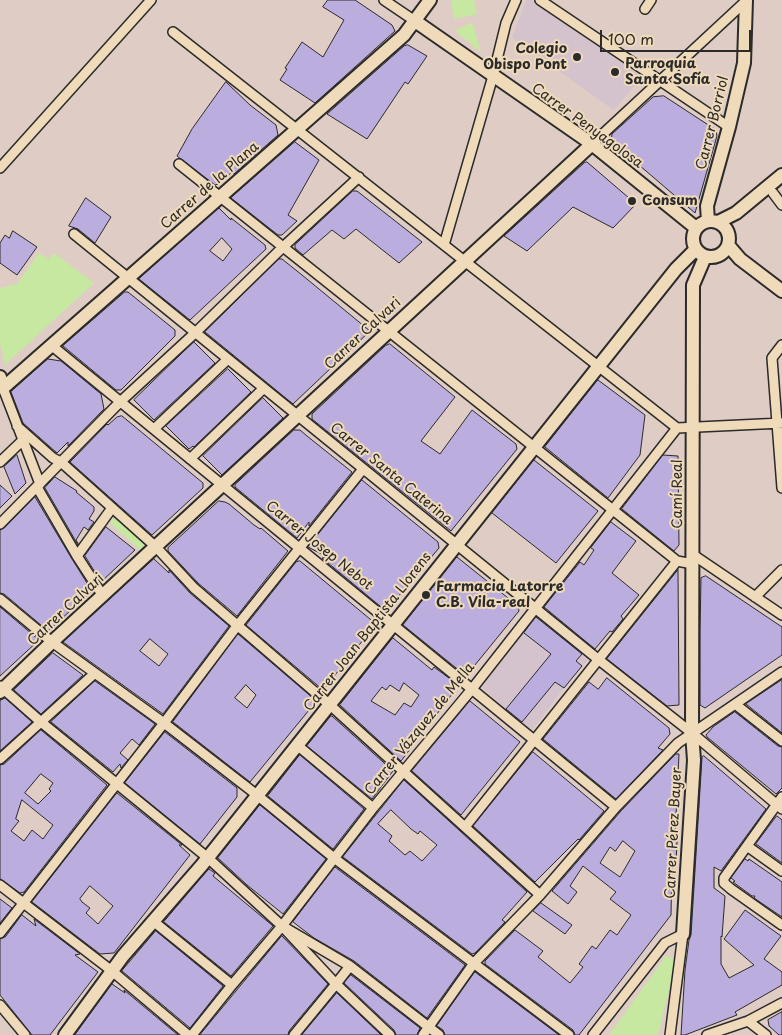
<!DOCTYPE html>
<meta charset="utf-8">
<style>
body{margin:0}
#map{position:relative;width:782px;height:1035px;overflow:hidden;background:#dfccc4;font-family:"Playpen Sans",sans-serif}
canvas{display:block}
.scale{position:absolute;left:600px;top:30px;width:151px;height:22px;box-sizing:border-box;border:2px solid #2b2b2b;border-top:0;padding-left:6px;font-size:15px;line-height:18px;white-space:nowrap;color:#2b2b2b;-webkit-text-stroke:4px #efdab9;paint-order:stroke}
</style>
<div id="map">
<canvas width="782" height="1035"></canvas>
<div class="scale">100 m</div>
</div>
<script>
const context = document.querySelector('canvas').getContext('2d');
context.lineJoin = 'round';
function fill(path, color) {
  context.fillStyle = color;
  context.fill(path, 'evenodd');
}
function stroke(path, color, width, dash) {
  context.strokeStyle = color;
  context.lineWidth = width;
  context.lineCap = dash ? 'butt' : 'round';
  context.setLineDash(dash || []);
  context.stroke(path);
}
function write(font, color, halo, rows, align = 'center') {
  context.font = font + ' "Playpen Sans",sans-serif';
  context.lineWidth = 4;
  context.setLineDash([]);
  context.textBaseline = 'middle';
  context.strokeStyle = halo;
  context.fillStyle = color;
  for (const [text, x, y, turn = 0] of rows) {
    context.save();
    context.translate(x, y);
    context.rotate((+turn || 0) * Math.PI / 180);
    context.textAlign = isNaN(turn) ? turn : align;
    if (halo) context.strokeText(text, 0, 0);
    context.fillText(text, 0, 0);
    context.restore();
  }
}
fill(new Path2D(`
 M526 0H532L642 77 614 110 512 38Z
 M535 618 588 660 564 688 532 730 506 710 482 687Z`), '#d4c3cc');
fill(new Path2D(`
 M457 0H474L477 14 454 19 451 1Z
 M472 22 481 52 455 31Z
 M39 253 49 259 54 253 94 283 5 365 0 343V288L17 284Z
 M115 516 144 544 141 551 110 523Z
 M666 956 676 960 658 1035H609Z`), '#c6e8a1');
const building = new Path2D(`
 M328 0H355L392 25 395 31 315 103 280 80 287 69 285 68 302 42 323 57 344 20 323 7Z
 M408 45 427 56 408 84 405 82 367 139 327 114 404 46Z
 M226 82 250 105 276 125 278 135 234 174 232 172 218 184 215 185 177 156 192 129Z
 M664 96 716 130 717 136 695 213 611 141 612 134 653 97Z
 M295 142 319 160 288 215 297 221 282 235H278L231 198Z
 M587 162 636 204 613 228 573 207 527 251 504 236 584 163Z
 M353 191H357L422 242 399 263 356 229 344 239 332 230 303 255 295 248V245Z
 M86 198 111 217 95 243 78 229 69 226Z
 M219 208 231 220V218L265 245 266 249 190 320 139 279ZM222 238 232 249 223 261 210 251Z
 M13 231 37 247 17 275 0 263V243L5 235 9 238Z
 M279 259H282L302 275 370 331 293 404 205 332Z
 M125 292H128L175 330V336L121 390H116L63 346Z
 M194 342 215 363 154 420 134 400Z
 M390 344 455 397 421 441 440 454 472 410 516 444 517 449 451 531 312 419V414L385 346Z
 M48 359 61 361 101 394 104 409 68 446V442L57 453 23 423 11 392Z
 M228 369 251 392 194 447 193 446 189 449 166 426Z
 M598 380 645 415 640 455 608 498 545 447Z
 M263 398 283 418 222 475 203 456Z
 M122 416 203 483V488L152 535 70 462 107 424 108 425 117 417Z
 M294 430H300L307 436 352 472 309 526V522L297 538 235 487V485Z
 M17 455 26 483 15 494 4 467Z
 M663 455 678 456 679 545 674 551 622 509Z
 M534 460 598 511 556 563 492 513Z
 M55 477 77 491 76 492 94 507V511L89 519 94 522 88 530 84 527 76 540 78 543V545L45 488Z
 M362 480 438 542 439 548 386 611 322 558 327 557 308 547Z
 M0 485 12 496 0 508Z
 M35 497 72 559 92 591 48 631 4 594 0 593V530L4 528Z
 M219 501 225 502 229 504 254 525 260 529 261 528 288 551 237 616 198 583 168 551V548Z
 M611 522 636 541 612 573 639 595 621 616 623 619 612 632 610 631 595 649 544 607 580 562 584 565 594 550 591 548Z
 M106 527 135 550 101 582 85 556Z
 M457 557 518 606 519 611 466 676 403 625Z
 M154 559 169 573V570L190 593 229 626 163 714 63 642ZM150 639 168 654 159 666 140 651Z
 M300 561 376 624 323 690 246 625 296 562Z
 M678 570 679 705 667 706 607 659Z
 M706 576 782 627V655L705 708 700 705V632L701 578Z
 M0 607 39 640 0 676Z
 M536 617 582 654 576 661 582 666 564 688 555 682 522 722 506 709 551 654 524 633Z
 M238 634 314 699V704L250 782 173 722ZM246 685 256 695 247 708 235 698Z
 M393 638 432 670 434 667 453 681 451 684 456 689 401 761 340 705ZM404 683 419 695 411 707 404 703 395 715 371 701 382 687 386 690 390 685 399 691Z
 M53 653 83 675 41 714 14 690Z
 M607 678 669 728 670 734 658 748 663 750 616 799 543 739 589 682 598 689Z
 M782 680V733L746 704Z
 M95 681 155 724 139 745 132 739 120 753 128 760 121 768 120 764 113 772 51 722Z
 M5 698 32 722 0 751V701Z
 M470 701 520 742 461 815 412 771Z
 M735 712 778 746 782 747V788L776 794 707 737 706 735 713 727Z
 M331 716H332L393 771 372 799 307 746Z
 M41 730 107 785 24 892 20 893 0 879V765L4 764ZM41 774 53 783 49 789 51 791 38 804 25 793ZM22 800 53 825 43 839 32 830 24 841 11 831 19 821 16 819Z
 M165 732 237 788V797L200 844 125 783Z
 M533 752 604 811 579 840 578 839 535 882 473 826Z
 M676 754H679L675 837 677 838V843L676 863 672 861 671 915 579 1035H575L573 1030 485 964V961L515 930 543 951 538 957 570 983 583 967 579 964 592 946 596 949 610 930 617 935 631 915 610 899 616 892 583 866 570 886 577 892 568 904 552 891 621 811ZM623 841 635 851 620 877 600 863 610 847 615 851Z
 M300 755 364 809 333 849 268 796Z
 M704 756 766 809 721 871 714 867V888L725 896 722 937 721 936V964L729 978 754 965 724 939 745 910 781 936 764 959 782 972V985L735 1012 737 1015 685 1035H681L685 970 689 940 691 935 702 757Z
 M404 780 527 892 502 920 505 922 475 953 472 954 343 857ZM391 810 411 829 418 834 420 831 437 845 422 861 410 851 405 855 389 841 392 836 378 824Z
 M117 793 182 845H179L190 855 114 953 100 954 32 902ZM90 886 113 906 98 924 86 913 90 908 82 902 80 899Z
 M260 805 326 859 283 914 247 885 218 858Z
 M777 816 782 820V863L756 844Z
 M745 859 748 861 749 859 782 882V917L754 898 755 896H752L733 882 735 881 731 878Z
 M335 867 465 965 427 1018 354 961 314 938 293 922Z
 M209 869 215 873 213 876 273 926 231 976 164 922Z
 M0 899 12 908 0 923Z
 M541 903 572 925 565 934 533 911Z
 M22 915 36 926 34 919 80 954 75 955 98 972 50 1035H32L0 995V939L5 937Z
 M156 931 223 986 190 1028 122 971Z
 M282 936 328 984 289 1031 288 1035H200Z
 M475 972 559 1035H445L443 1030 437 1026Z
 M351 975 420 1028 417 1035H396L394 1030 344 983Z
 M112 984 125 993 124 990 178 1035H75Z
 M337 993 381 1035H302Z
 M782 1012V1035H779L769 1026 768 1020Z`);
fill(building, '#bbaddd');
stroke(building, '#2b2b2b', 1);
const street = new Path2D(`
 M384 0 415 21
 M540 0 729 127
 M645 9 651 0
 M173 32 677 428 782 423
 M592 144 747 0
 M179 164 677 561 693 564
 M0 168 151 0
 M773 193 782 205
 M74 234 599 660 692 733 782 809
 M444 245 493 76 506 23 516 0
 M51 345 616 807
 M782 345 772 358 782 488
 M3 388 40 484
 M17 426 53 458 61 462 156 547 194 588 330 705 540 895
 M154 429 228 359
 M190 459 264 388
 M0 462 23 440
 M37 487 77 556 103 596
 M0 524 120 402 195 333 283 247 359 177
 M692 554 782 615
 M77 556 112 508
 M755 597 782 570
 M0 599 52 642 164 723 257 795 334 858 569 1035
 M0 686 41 722 208 858 282 926 336 984 350 966 282 926
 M735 704 782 741
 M297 745 373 808
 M0 759 95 673
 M782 797 724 878V883L731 889 782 925
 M465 827 677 561
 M747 846 782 871
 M0 885 112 971 188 1035
 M153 921 232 985
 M0 933 164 723 237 626 363 469
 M350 966 439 1035
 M0 1005 25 1035
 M748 1021 766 1035
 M192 1035 232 985 282 926 373 808 472 689 677 428
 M294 1035 336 984 390 1035
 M423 1035 474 963 540 895 616 807 678 743 782 672
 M593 1035 665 943 683 934
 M670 1035 683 934
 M707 1035 748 1021 782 1003`);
const secondary = new Path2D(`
 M415 21 592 144 696 228
 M693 239a18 18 0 1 1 36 0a18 18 0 1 1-36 0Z
 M708 221 707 206 729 127 744 63 746 0
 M718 222 736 213 782 175
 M728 245 740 259 782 291
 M0 377 3 388 404 35 430 0
 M0 692 52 642 592 144
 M683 934 694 760 692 733 693 285 705 257
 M65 1035 123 956 202 865 676 269 695 250`);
stroke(street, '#2b2b2b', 12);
stroke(secondary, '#2b2b2b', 16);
stroke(street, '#efdab9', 9);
stroke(secondary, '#efdab9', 12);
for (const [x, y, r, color] of [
 [577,57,5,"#2b2b2b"],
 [615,72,5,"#2b2b2b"],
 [632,201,5,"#2b2b2b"],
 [426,595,5,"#2b2b2b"]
]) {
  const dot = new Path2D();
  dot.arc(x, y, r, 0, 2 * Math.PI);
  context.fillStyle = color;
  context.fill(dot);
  stroke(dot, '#efdab9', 2);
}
write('bold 14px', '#2b2b2b', '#efdab9', [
 ["Colegio",567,49,"right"],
 ["Obispo Pont",567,65,"right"],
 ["Parroquia",625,64],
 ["Santa Sofía",625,80],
 ["Consum",642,201],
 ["Farmacia Latorre",436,587],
 ["C.B. Vila-real",436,603]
], 'left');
write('14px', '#2b2b2b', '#efdab9', [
 ["Carrer Borriol",713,123,-76],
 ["Carrer Penyagolosa",587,126,36],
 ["Carrer de la Plana",210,186,-41],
 ["Carrer Calvari",363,334,-43],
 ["Carrer Santa Caterina",391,474,39],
 ["Camí Real",678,494,-90],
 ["Carrer Josep Nebot",319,546,39],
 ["Carrer Calvari",66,610,-43],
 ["Carrer Joan Baptista Llorens",368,632,-52],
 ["Carrer Vázquez de Mella",420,729,-51],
 ["Carrer Pérez Bayer",674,833,-87]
]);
</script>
